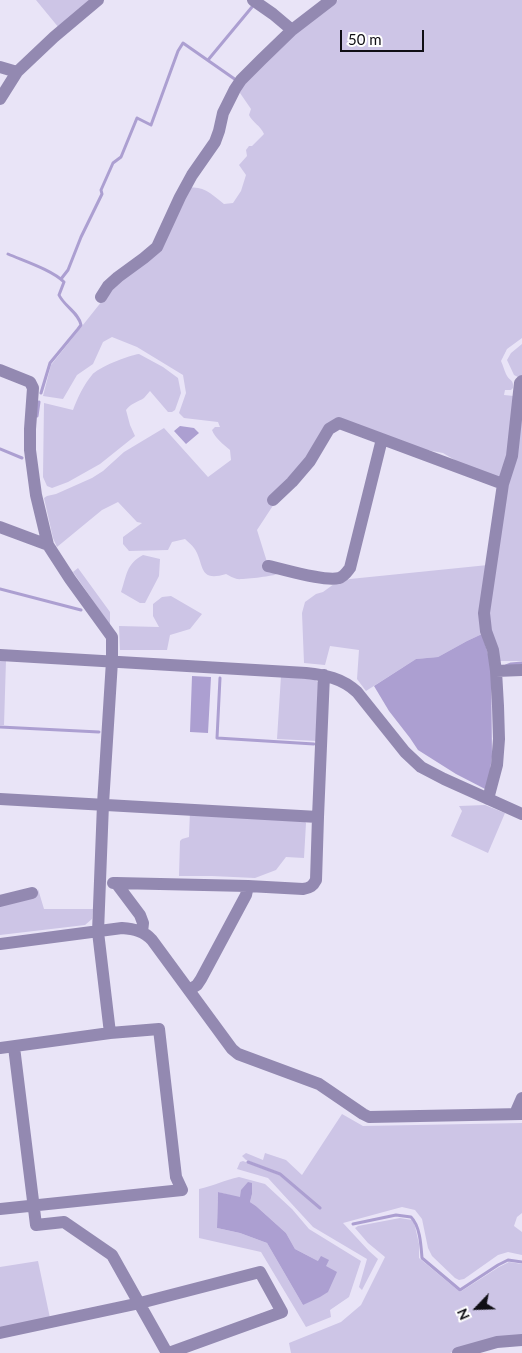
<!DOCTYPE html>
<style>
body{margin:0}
#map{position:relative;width:522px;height:1353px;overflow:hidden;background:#e9e4f7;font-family:Lato,sans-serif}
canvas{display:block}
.north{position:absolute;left:452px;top:1283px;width:50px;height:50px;-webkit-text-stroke:4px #fff;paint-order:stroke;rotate:246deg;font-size:14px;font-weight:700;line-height:20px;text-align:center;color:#100f15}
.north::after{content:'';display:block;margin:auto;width:18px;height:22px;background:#100f15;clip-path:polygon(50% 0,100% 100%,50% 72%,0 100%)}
.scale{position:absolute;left:340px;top:30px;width:84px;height:22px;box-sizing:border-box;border:2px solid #100f15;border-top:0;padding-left:6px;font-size:15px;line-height:18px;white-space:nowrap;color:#100f15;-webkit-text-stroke:4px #fff;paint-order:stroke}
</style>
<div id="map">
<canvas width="522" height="1353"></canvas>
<div class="north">N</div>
<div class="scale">50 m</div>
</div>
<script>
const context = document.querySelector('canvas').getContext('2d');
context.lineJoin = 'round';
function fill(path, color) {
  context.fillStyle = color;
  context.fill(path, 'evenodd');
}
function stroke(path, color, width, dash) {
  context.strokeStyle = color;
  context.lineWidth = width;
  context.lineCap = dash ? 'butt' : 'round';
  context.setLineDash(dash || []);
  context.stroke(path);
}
fill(new Path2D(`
 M36 0H89L59 28Z
 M338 0H522V338L507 349 501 361C503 365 504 370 506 374 509 381 514 379 513 388L511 390H505L504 395 514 396 509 454 500 479 458 462 443 453 421 449 341 422 274 504 257 530 267 562 277 574C274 576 241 580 237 579 233 578 230 576 226 574 197 583 205 563 194 548 192 545 188 542 185 539L172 542 168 550 129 551 123 544V537L142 523 137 522 118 502 102 510 57 547 53 538 44 498 47 496 56 494 92 478 103 471 124 452 164 428 208 477 231 460 230 450C223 444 215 438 212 430L215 427H220L218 422 184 418 179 413 186 393 183 375 137 347 112 337 103 342 93 364 77 375 63 399 43 396 51 365 118 281 147 260 189 188C203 185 214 196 224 204L233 203 241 191 246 175 239 165 247 156 246 150 249 146H252L264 134C261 126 252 122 249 115L251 109 240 93V89L287 38Z
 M522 344V375L520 378 514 375 507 360 511 353Z
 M139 354 163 367 178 378 181 393 175 410 172 412H168L150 391C148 393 146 396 144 398 138 402 131 403 126 410L130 425 135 436 100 464 68 482 52 488 47 486 43 477 44 403 73 410C77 399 84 384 92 375 97 368 129 355 139 354Z
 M522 397V661H498L487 613Z
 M143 555 160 559 159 576 145 603H140L121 592C127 575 126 564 143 555Z
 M488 565 482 634 467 641 438 657 416 659 366 691 357 679 359 650 330 646 325 665 304 663 302 613 305 602 316 594 323 592 334 584 350 579Z
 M78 568 110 612V625L73 572Z
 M171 596 202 614 190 629 170 635 167 650H120L119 626 159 627 153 616V604L162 597Z
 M0 660H6L4 725H0Z
 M281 676 315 680 318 682 317 741 277 739Z
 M485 805 505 813 488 853 451 836 462 811 459 806Z
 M190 811 304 820 306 823 304 858 286 857 276 870 255 878 212 876H179L180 841 182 839 189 837Z
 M38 889 44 909H93L92 919 85 925 0 935V905L36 896Z
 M342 1114 363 1126 522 1123V1213L517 1217 514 1226 522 1232V1255L508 1252 498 1255 464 1279 459 1280 455 1278 432 1256 428 1248 422 1219 415 1210 402 1207 343 1223 369 1251 378 1259 362 1290 359 1287 367 1259 313 1227 268 1178 237 1169 240 1162 243 1161 279 1175 320 1209 321 1208 280 1173 246 1160 242 1156 246 1153 263 1160 265 1153 286 1160 302 1175Z
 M239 1177 265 1184 292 1209 309 1229 361 1261 349 1297 330 1310 331 1317 306 1327 261 1252 199 1238V1189C213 1186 225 1180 239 1177ZM218 1192 240 1198 252 1194 250 1202 256 1206 286 1233 295 1249 318 1261 303 1305 267 1243 240 1233 217 1228Z
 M400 1218 412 1220 414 1222 419 1244V1258L460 1292 499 1267 509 1262 522 1264V1336L468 1345 450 1353H291L289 1343 341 1322 361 1305 385 1257 368 1243 355 1228 358 1226Z
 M38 1261 50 1318 0 1329V1267Z`), '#cdc5e6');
fill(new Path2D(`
 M180 426 194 428 199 433 186 444 174 431Z
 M482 634 491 664 492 757 487 790 456 774 418 750 410 738 389 711 374 686 416 659 438 657 467 641Z
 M192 676 211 677 208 733 190 732Z
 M248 1182 252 1183V1194L250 1202 256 1206 286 1233 295 1249 318 1261 321 1256 329 1260 326 1266 337 1272 328 1292 320 1297 303 1305 267 1243 240 1233 217 1228 218 1192 240 1197 241 1190Z`), '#ac9fd1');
stroke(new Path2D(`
 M208 60 252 7
 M8 254C24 261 52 270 64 282L59 295C64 306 79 313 81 325L78 329 50 363 41 393
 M61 279 68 270 81 237 102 194 101 190 113 163 121 157 137 118 151 125 178 51 183 43 236 80
 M37 416 39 402
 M0 449 22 458
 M0 589 81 610
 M506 666 511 664 522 663
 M220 678 217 738 314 744
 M0 727 99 732
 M248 1162 280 1174 320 1208
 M353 1224 396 1215 411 1217C420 1226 421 1245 422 1258L460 1290 498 1265 508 1260 522 1262`), '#ac9fd1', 3);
stroke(new Path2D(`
 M253 0 273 14 292 30 331 0
 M0 67 17 72 0 99
 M17 72 54 37 98 0
 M101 297 108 286 118 277 144 258 157 247 180 197 192 175 215 142 219 131 223 113 235 89 241 80 261 60 292 30
 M0 370 30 382 33 388 30 429V450L36 495 48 545 70 579 112 637V661L103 804 98 932 110 1033
 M273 500 292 482 310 461 329 429 339 423 503 484
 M0 527 48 545
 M268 566C284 569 324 582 339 578 344 577 347 572 350 568L382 439
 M0 655 306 673C325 675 342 678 357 692L405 752 421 767 444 779 522 814
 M496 671 522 670
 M0 799 318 817 324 675
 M488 799 497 765 499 739 498 706 496 671 493 650 486 631 484 613 503 484 512 456 520 383 522 381
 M113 883H116L140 915 143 923 142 932
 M116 883 248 886
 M0 901 32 893
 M0 944 122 928C134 929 144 931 152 940L232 1049 238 1054 319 1084 363 1114 369 1117 522 1114
 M189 990 197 985 201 979 246 895 248 886 303 889C310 888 313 886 316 880L318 817
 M14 1047 36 1225 64 1222 112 1255 167 1353
 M0 1048 110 1033 159 1029 176 1177 182 1190 0 1209
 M515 1114 522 1098
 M0 1333 140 1303 260 1272 282 1312 169 1353
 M458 1353 497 1342 522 1340`), '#9389b1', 12);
</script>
